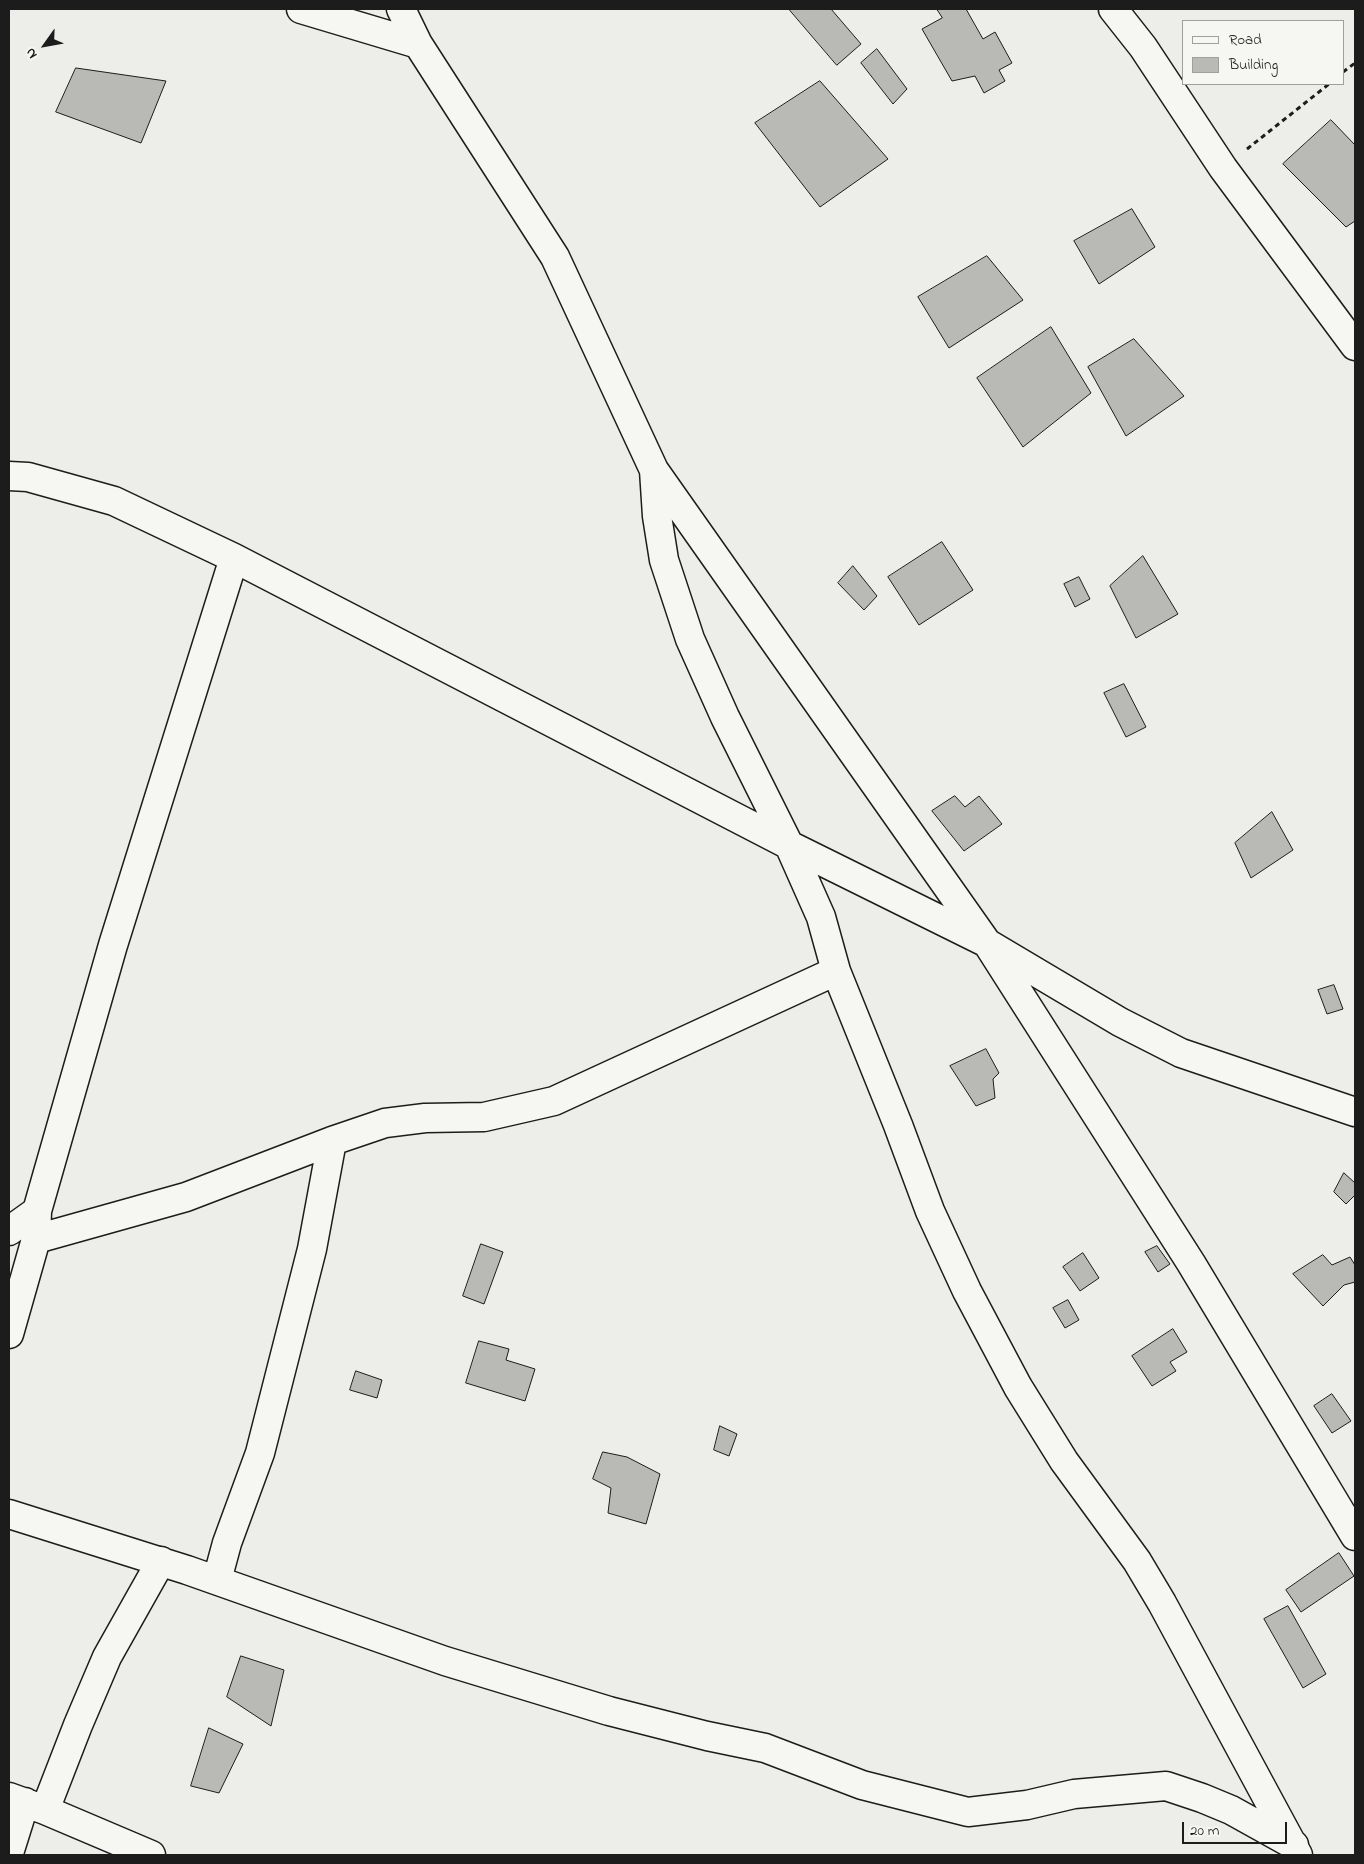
<!DOCTYPE html>
<style>
body{margin:0}
#map{position:relative;width:1364px;height:1864px;overflow:hidden;background:#edede9;font-family:"Indie Flower",sans-serif}
canvas{display:block}
.frame{position:absolute;inset:0;border:10px solid #1c1c1c;pointer-events:none}
.legend{position:absolute;left:1182px;top:20px;width:162px;height:65px;box-sizing:border-box;background:#f6f6f2;border:1px solid #9f9f9c;margin:0;padding:6px 9px;list-style:none;font-size:15px;color:#1c1c1c}
.legend li{display:flex;align-items:center;gap:10px;height:25px}
.legend b{width:25px;border:1px solid #9f9f9c}
.north{position:absolute;left:20px;top:20px;width:50px;height:50px;-webkit-text-stroke:4px #f6f6f2;paint-order:stroke;rotate:238deg;font-size:14px;font-weight:700;line-height:20px;text-align:center;color:#1c1c1c}
.north::after{content:'';display:block;margin:auto;width:18px;height:22px;background:#1c1c1c;clip-path:polygon(50% 0,100% 100%,50% 72%,0 100%)}
.scale{position:absolute;left:1182px;top:1822px;width:105px;height:22px;box-sizing:border-box;border:2px solid #1c1c1c;border-top:0;padding-left:6px;font-size:15px;line-height:18px;white-space:nowrap;color:#1c1c1c;-webkit-text-stroke:4px #f6f6f2;paint-order:stroke}
</style>
<div id="map">
<canvas width="1364" height="1864"></canvas>
<div class="frame"></div>
<ul class="legend">
<li><b style="height:6px;background:#f6f6f2"></b>Road</li>
<li><b style="height:14px;background:#b9b9b6"></b>Building</li>
</ul>
<div class="north">N</div>
<div class="scale">20 m</div>
</div>
<script>
const context = document.querySelector('canvas').getContext('2d');
context.lineJoin = 'round';
function fill(path, color) {
  context.fillStyle = color;
  context.fill(path, 'evenodd');
}
function stroke(path, color, width, dash) {
  context.strokeStyle = color;
  context.lineWidth = width;
  context.lineCap = dash ? 'butt' : 'round';
  context.setLineDash(dash || []);
  context.stroke(path);
}
const building = new Path2D(`
 M789 9H831L861 44 837 65Z
 M937 9H966L983 39 995 32 1012 63 999 70 1005 81 984 93 975 76 952 81 922 29 942 18Z
 M877 49 907 89 893 104 861 63Z
 M76 68 166 81 141 143 56 112Z
 M820 81 888 159 820 207 755 123Z
 M1331 120 1355 145V221L1346 227 1283 164Z
 M1132 209 1155 247 1099 284 1074 241Z
 M987 256 1023 300 949 348 918 297Z
 M1051 327 1091 393 1023 447 977 378Z
 M1134 339 1184 396 1126 436 1088 367Z
 M942 542 973 590 919 625 888 577Z
 M1143 556 1178 614 1136 638 1110 586Z
 M853 566 877 596 864 610 838 583Z
 M1079 577 1090 599 1075 607 1064 584Z
 M1124 684 1146 727 1126 737 1104 693Z
 M955 796 965 807 979 796 1002 824 964 851 932 811Z
 M1272 812 1293 850 1251 878 1235 843Z
 M1334 985 1343 1009 1327 1014 1318 990Z
 M986 1049 999 1073 993 1079 995 1098 976 1106 950 1066Z
 M1344 1173 1355 1183V1195L1346 1204 1334 1192Z
 M481 1244 503 1252 484 1304 463 1296Z
 M1157 1246 1170 1264 1158 1272 1145 1252Z
 M1083 1253 1099 1278 1080 1291 1063 1267Z
 M1323 1255 1332 1265 1350 1257 1355 1265V1282L1344 1285 1323 1306 1293 1274Z
 M1068 1300 1079 1320 1065 1328 1053 1308Z
 M1173 1329 1187 1352 1170 1362 1176 1371 1152 1386 1132 1356Z
 M479 1341 509 1349 506 1360 535 1369 525 1401 466 1383Z
 M356 1371 382 1380 377 1398 350 1390Z
 M1332 1394 1351 1421 1332 1433 1314 1406Z
 M720 1426 737 1434 729 1456 714 1450Z
 M603 1452 627 1457 660 1474 646 1524 608 1513 611 1488 593 1479Z
 M1339 1553 1354 1576 1301 1612 1286 1590Z
 M1288 1606 1326 1674 1303 1688 1264 1619Z
 M241 1656 284 1670 271 1726 227 1697Z
 M209 1728 243 1744 219 1793 191 1786Z`);
fill(building, '#b9b9b6');
stroke(building, '#1c1c1c', 1);
const street = new Path2D(`
 M301 9 418 44
 M401 9 418 44 555 257 654 470 657 516 664 560 690 639 725 717 789 845 987 943 1120 1022 1181 1053 1355 1112
 M1113 9 1143 47 1223 168 1355 346
 M654 470 987 943 1191 1263 1355 1536
 M9 476 28 477 114 501 234 558 789 845 821 917 836 971 898 1125 930 1211 967 1291 1018 1387 1064 1461 1137 1561 1162 1603 1298 1855
 M9 1231 37 1211
 M36 1239 186 1197 332 1141 385 1123 425 1118 484 1117 554 1101 836 971
 M9 1334 36 1239 37 1211 113 945 234 558
 M9 1514 187 1570 445 1661 609 1711 707 1736 765 1748 862 1785 968 1812 1027 1805 1074 1794 1166 1786 1202 1798 1231 1810 1294 1845
 M217 1580 227 1543 260 1453 312 1249 332 1141
 M9 1797 45 1810 151 1855
 M45 1810 78 1725 107 1657 161 1561
 M9 1853 25 1802`);
stroke(street, '#1c1c1c', 31);
stroke(new Path2D(`
 M1343 72 1355 63
 M1247 149 1329 84`), '#1c1c1c', 3, [5, 4]);
stroke(street, '#f6f6f2', 28);
</script>
